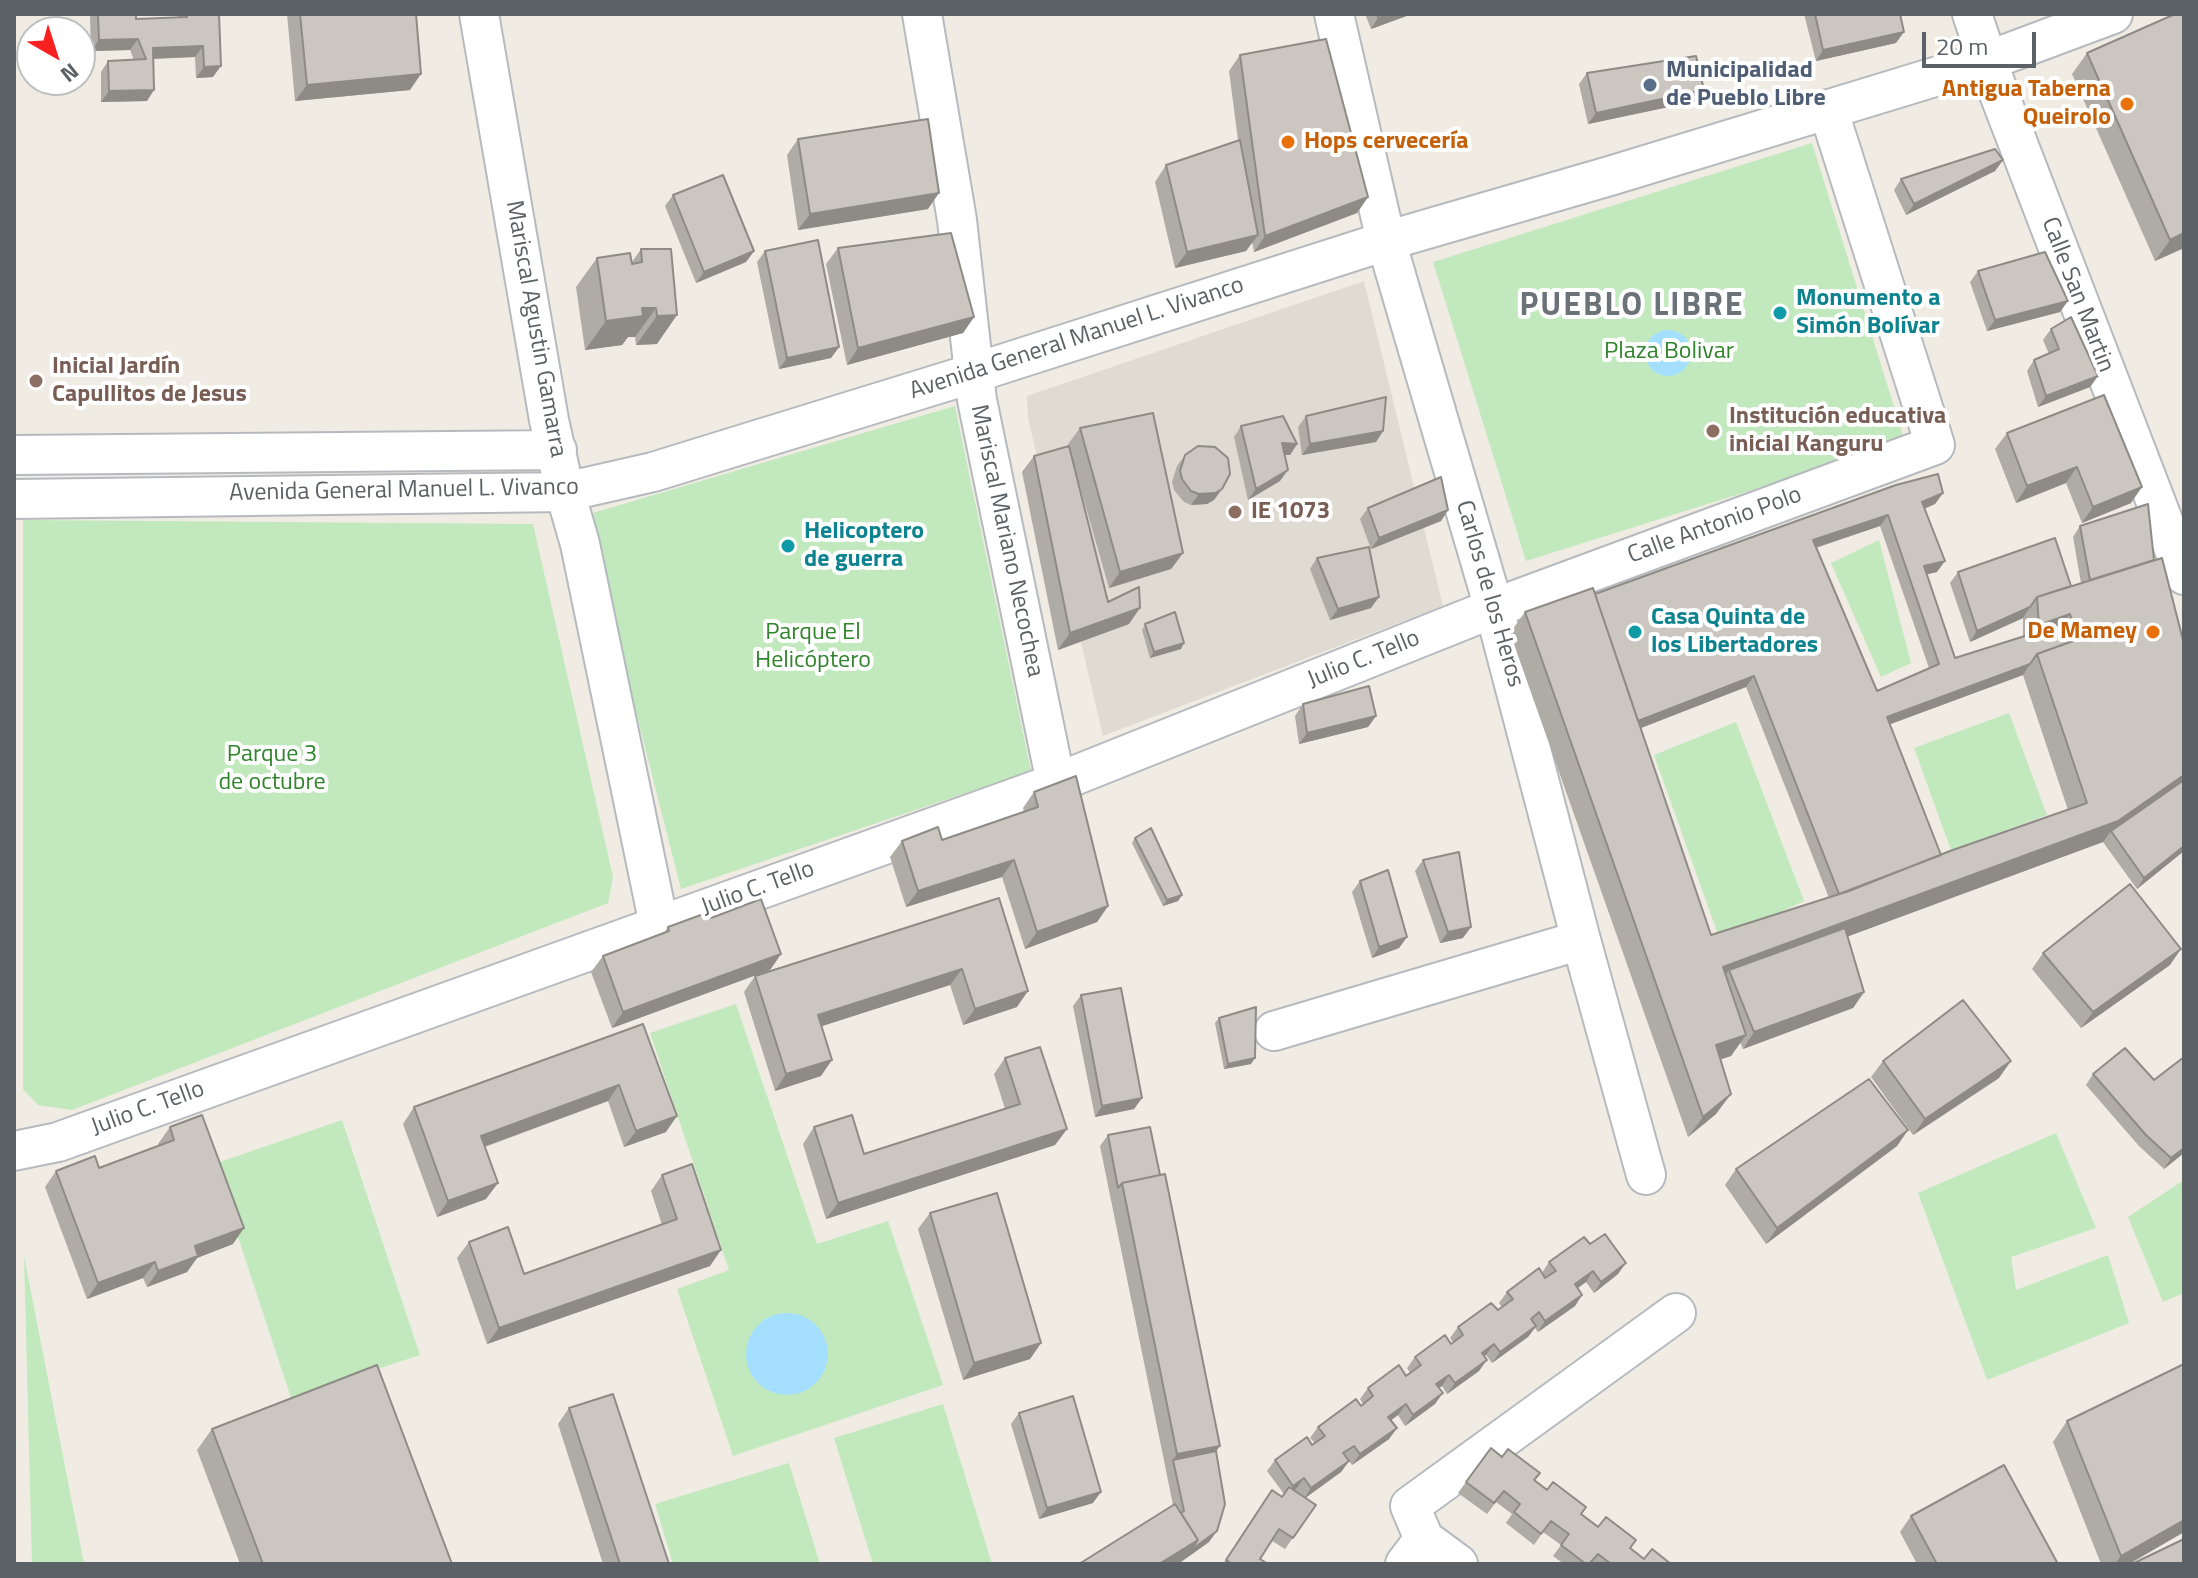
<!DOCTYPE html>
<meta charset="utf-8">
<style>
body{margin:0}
#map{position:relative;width:2198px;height:1578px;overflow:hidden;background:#f0ece3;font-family:"Titillium Web",sans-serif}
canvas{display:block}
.frame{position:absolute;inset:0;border:16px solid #5b6165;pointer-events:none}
.north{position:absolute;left:16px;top:16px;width:80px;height:80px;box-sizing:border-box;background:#fff;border:2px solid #bdc0c1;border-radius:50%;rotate:141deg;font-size:22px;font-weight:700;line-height:32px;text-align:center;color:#5b6165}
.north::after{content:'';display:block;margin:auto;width:28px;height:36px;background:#f92021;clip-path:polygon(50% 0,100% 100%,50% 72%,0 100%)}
.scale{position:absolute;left:1922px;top:32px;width:114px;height:36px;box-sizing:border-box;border:4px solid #5b6165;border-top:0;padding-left:10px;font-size:24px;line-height:28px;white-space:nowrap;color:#5b6165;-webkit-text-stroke:6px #fff;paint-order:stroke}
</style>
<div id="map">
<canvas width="2198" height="1578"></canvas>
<div class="frame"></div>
<div class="north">N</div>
<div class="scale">20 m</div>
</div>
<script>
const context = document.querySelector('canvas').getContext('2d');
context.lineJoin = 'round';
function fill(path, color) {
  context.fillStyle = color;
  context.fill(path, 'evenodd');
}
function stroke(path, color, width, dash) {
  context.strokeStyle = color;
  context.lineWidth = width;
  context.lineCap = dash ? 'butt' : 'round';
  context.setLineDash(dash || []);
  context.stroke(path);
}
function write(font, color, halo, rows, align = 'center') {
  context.font = font + ' "Titillium Web",sans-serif';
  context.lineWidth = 8;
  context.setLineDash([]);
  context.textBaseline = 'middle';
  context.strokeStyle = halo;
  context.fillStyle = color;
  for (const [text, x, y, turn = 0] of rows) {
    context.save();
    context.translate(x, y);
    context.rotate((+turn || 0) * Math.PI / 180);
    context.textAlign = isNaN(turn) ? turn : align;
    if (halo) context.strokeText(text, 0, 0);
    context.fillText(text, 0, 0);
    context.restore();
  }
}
fill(new Path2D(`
 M1364 281 1443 606 1103 736 1028 418 1027 396Z`), '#dfdbd2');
fill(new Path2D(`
 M1812 143 1905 442 1526 561 1433 262Z
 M955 406 1031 771 681 889 586 515Z
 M23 520 533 524 613 877 608 903 72 1110 38 1105 23 1089Z
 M1879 540 1911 663 1881 677 1831 563Z
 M2009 713 2047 815 1951 850 1914 748Z
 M1736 722 1804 901 1720 940 1654 755Z
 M736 1004 817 1244 888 1221 943 1385 733 1456 677 1289 729 1270 650 1033Z
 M342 1120 420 1355 291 1398 214 1164Z
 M2056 1133 2096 1228 2011 1257 2016 1290 2108 1255 2129 1323 1987 1380 1918 1193Z
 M2184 1180V1293L2163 1302 2128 1217Z
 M24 1256 84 1564H32Z
 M943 1404 992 1564H873L834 1438Z
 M789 1463 820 1564H673L655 1504Z`), '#c1e9bd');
fill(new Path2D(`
 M1645 353a23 23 0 1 1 46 0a23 23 0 1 1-46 0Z
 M746 1354a41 41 0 1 1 82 0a41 41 0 1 1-82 0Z`), '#a4dfff');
const minor = new Path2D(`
 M479 14 549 420 565 492 580 544 659 925
 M922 14 957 220 977 400 1056 783
 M1334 14 1386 241 1494 608 1581 940 1646 1175
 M1972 14 1999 94 2184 575
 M14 455 557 450
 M14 499 565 492 653 472 974 373 1386 241 1613 175 1987 61 2113 14
 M1274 1031 1581 940
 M14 1151 58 1142 1056 783 1494 608 1935 445 1828 109
 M1424 1539 1458 1564
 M1405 1564 1424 1539 1410 1506 1676 1313`);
stroke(minor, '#b6babf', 42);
stroke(minor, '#fff', 38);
fill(new Path2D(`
 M92 14H136V19L179 18 178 14H219L213 77 196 78 195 57 153 59 147 101 101 102V72L108 61 134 60 130 50 91 51 90 16Z
 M287 14H416L410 90 295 101Z
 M1365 14H1412L1371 29Z
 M1804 14H1900L1896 43 1816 61Z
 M2087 53 2184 248 2155 261 2072 74Z
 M1240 55 1368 197 1357 213 1254 252 1252 242 1246 251 1175 268 1155 182 1166 165 1238 140 1229 71Z
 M1587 73 1697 101 1588 124 1579 84Z
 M798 139 928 209 798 230 787 155Z
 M2003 160 1995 171 1906 215 1894 190 1901 179Z
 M673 195 754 251 746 262 696 283 665 206Z
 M838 248 974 317 963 333 847 365 826 264Z
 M641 249H671L657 344 636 345 635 337H628L622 345 585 350 576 287 597 258 632 262Z
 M765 251 839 347 831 358 779 369 757 262Z
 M1978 271 2060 312 1987 331 1970 282Z
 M2051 329 2098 376 2090 387 2038 407 2027 371 2034 360 2049 354 2043 340Z
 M2104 395 2131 503 2082 523 2066 483 2016 503 1995 449 2007 433Z
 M1306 416 1383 431 1376 442 1302 455 1298 427Z
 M1241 426 1297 444 1290 455H1285L1280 481 1248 500 1234 437Z
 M1080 428 1183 553 1171 569 1109 588 1069 448 1108 602 1129 624 1058 650 1022 472 1034 456 1069 446 1068 444Z
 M1185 455 1222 489 1214 500 1207 504 1191 505 1184 502 1174 490 1172 482 1177 466Z
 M1943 493 1935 504 1924 509 1937 572 1927 574 1955 658 2023 636V618L1970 642 1950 583 1958 572 2071 586 2081 583 2073 537 2080 526 2154 560 2184 644V851L2137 889 2103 842 1848 936 1864 992 1853 1008 1743 1049 1740 1042 1731 1056 1720 1059 1716 1114 1688 1137 1510 633 1525 612 1595 594ZM1880 526 1929 668 1877 691 1816 548ZM2023 675 2068 810 1941 855 1890 724ZM1746 687 1829 898 1711 935 1641 728Z
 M1368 508 1448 510 1441 521 1371 549 1360 519Z
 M1317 558 1371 608 1330 620 1310 569Z
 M1145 624 1181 649 1150 658 1142 630Z
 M1303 704 1376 716 1368 727 1299 744 1295 716Z
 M1034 792 1108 906 1097 922 1025 949 1002 877 906 907 890 857 902 841 942 840 1024 812 1023 808Z
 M1135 838 1182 895 1178 901 1163 906 1132 843Z
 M1423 860 1463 938 1440 943 1415 871Z
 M1360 881 1407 937 1399 948 1372 958 1352 892Z
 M999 898 1017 1007 963 1025 950 985 821 1026V1076L775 1091 744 992 755 976Z
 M711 918 781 954 770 970 612 1028 591 972 603 956 664 933 668 927Z
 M2043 953 2170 965 2081 1028 2032 969Z
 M1081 995 1142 1098 1134 1109 1095 1117 1073 1006Z
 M1219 1018 1251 1064 1224 1069 1215 1023Z
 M643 1024 666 1132 624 1147 608 1101 485 1147 486 1199 437 1217 403 1124 414 1107Z
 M1005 1058 1067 1129 1055 1145 826 1219 803 1144 814 1127 864 1154 1005 1109 994 1074Z
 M1883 1061 1999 1078 1913 1135 1871 1077Z
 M2093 1074 2154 1080 2184 1153 2164 1169 2139 1146 2086 1085Z
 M170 1127 233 1244 197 1258 187 1272 147 1287 143 1278 87 1299 45 1187 56 1171 99 1168 159 1146 158 1144Z
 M1908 1130 1897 1146 1766 1244 1725 1185 1736 1169Z
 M1108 1135 1216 1451 1209 1542 1178 1564H1079L1173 1505 1100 1146Z
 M662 1175 710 1266 487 1344 457 1258 469 1242 524 1274 662 1225 651 1191Z
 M930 1213 1041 1343 1030 1359 963 1380 918 1229Z
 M1549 1262 1618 1274 1594 1293 1586 1282 1578 1288 1582 1295 1575 1306 1538 1332 1535 1328 1528 1337 1492 1363 1486 1355 1484 1356 1479 1371 1447 1394 1442 1386 1439 1388 1435 1404 1405 1426 1398 1415 1391 1420 1397 1428 1389 1439 1352 1465 1346 1457 1349 1461 1341 1472 1305 1498 1316 1505 1285 1549 1272 1541 1260 1559 1268 1564H1223L1272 1490 1282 1497 1284 1494 1267 1471 1275 1460 1315 1443 1310 1438 1318 1427 1363 1404 1360 1399 1368 1388 1406 1376 1410 1373 1407 1368 1415 1357 1451 1344 1453 1342 1450 1338 1458 1327 1498 1310 1502 1307 1499 1303 1507 1292 1542 1273Z
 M569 1408 669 1564H603L558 1424Z
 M1019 1413 1093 1503 1039 1519 1011 1424Z
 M2067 1421 2184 1532 2129 1564H2101L2053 1442Z
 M212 1429 452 1564H240L197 1450Z
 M1491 1448 1644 1559 1671 1564H1564L1553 1556 1561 1545 1543 1532 1534 1545 1506 1523 1512 1514 1496 1502 1487 1514 1458 1493Z
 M1911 1516 2058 1564H1917L1900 1532Z`), '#afaba5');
fill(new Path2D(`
 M1390 14H1412L1371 29 1378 18Z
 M1904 32 1896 43 1816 61 1823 50Z
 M138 39 130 50 91 51 99 40Z
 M203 46 195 57 145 59 153 48Z
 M221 66 213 77 196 78 204 67Z
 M421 74 410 90 295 101 307 85Z
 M154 90 147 101 101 102 109 91Z
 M1704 90 1697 101 1588 124 1596 113Z
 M2003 160 1995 171 1906 215 1914 204Z
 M939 193 928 209 798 230 810 214Z
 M1368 197 1357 213 1254 252 1265 236Z
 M2184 233V248L2155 261 2170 240Z
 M1258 235 1246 251 1175 268 1187 252Z
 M754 251 746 262 696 283 704 272Z
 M2068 301 2060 312 1987 331 1995 320Z
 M642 308H656L635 337H628L622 345 585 350 606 321Z
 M677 315 657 344 636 345 657 316Z
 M974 317 963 333 847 365 858 348Z
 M839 347 831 358 779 369 787 358Z
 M2098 376 2090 387 2038 407 2046 396Z
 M1383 431 1376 442 1302 455 1310 444Z
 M1282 443 1297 444 1290 455 1274 454Z
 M2077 467 2066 483 2016 503 2027 486Z
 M1288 470 1280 481 1248 500 1256 489Z
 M2142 487 2131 503 2082 523 2093 507Z
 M1222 489 1214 500 1207 504 1191 505 1199 494Z
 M1943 493 1935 504 1914 513 1922 502Z
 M1448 510 1441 521 1371 549 1379 538Z
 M1888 515 1880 526 1805 551 1813 540Z
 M1183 553 1171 569 1109 588 1120 572Z
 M1945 561 1937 572 1916 577 1924 566Z
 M1379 597 1371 608 1330 620 1338 609Z
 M2030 607 2023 618 1970 642 1977 631Z
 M1140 608 1129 624 1058 650 1070 633Z
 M2070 614 2056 635 2024 646 2039 625Z
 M1184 643 1181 649 1150 658 1154 652Z
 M2030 664 2023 675 1880 728 1887 717Z
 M1754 676 1746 687 1623 735 1631 724Z
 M1376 716 1368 727 1299 744 1307 733Z
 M2184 775V786L2111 831 2103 842 1733 979 1729 970 1720 983 1723 967Z
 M2184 846V851L2137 889 2144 878Z
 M1014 860 1002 877 906 907 918 891Z
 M1182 895 1178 901 1163 906 1167 900Z
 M1108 906 1097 922 1025 949 1037 932Z
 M1471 927 1463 938 1440 943 1448 932Z
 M1407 937 1399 948 1372 958 1379 947Z
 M2181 949 2170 965 2081 1028 2093 1012Z
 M781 954 770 970 612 1028 623 1012Z
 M962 969 950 985 807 1031 818 1015Z
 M1028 991 1017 1007 963 1025 975 1009Z
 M1864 992 1853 1008 1743 1049 1754 1032Z
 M1746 1035 1731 1056 1701 1066 1716 1045Z
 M1255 1058 1251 1064 1224 1069 1228 1064Z
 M832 1060 821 1076 775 1091 786 1074Z
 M2011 1061 1999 1078 1913 1135 1925 1119Z
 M619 1085 608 1101 469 1152 481 1136Z
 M1731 1094 1716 1114 1688 1137 1703 1117Z
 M1142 1098 1134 1109 1095 1117 1102 1106Z
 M677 1116 666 1132 624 1147 636 1131Z
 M1067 1129 1055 1145 826 1219 838 1203Z
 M1908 1130 1897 1146 1766 1244 1777 1228Z
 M2184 1148V1153L2164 1169 2171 1158Z
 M498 1183 486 1199 437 1217 448 1201Z
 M244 1228 233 1244 197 1258 187 1272 147 1287 158 1271 195 1246Z
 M721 1250 710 1266 487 1344 499 1328Z
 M155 1262 143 1278 87 1299 98 1283Z
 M1626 1263 1618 1274 1594 1293 1601 1282Z
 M1593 1271 1586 1282 1568 1295 1575 1284Z
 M1582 1295 1575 1306 1538 1332 1545 1321Z
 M1536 1326 1528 1337 1492 1363 1500 1352Z
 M1041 1343 1030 1359 963 1380 974 1363Z
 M1494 1344 1486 1355 1474 1364 1482 1353Z
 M1487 1360 1479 1371 1447 1394 1455 1383Z
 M1449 1375 1442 1386 1428 1395 1436 1384Z
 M1443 1393 1435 1404 1405 1426 1413 1415Z
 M1406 1404 1398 1415 1381 1428 1388 1417Z
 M1397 1428 1389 1439 1352 1465 1360 1454Z
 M1220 1446 1208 1462 1173 1460 1177 1454Z
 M1349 1461 1341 1472 1304 1499 1311 1488Z
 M1304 1478 1296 1489 1286 1497 1293 1486Z
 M1101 1492 1093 1503 1039 1519 1047 1508Z
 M2184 1520V1532L2129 1564H2115L2121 1556Z
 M1217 1531 1209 1542 1178 1564H1159L1198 1540Z`), '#8e8b86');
const building = new Path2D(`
 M98 14H136V19L187 17V14H219L221 66 204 67 203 46 153 48 154 90 109 91 108 61 146 59 138 39 99 40Z
 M300 14H416L421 74 307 85Z
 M1377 14H1390L1378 18Z
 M1815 14H1900L1904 32 1823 50Z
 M2175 14H2184V233L2170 240 2087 53Z
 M1326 39 1368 197 1265 236 1240 55Z
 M1696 56 1704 90 1596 113 1587 73Z
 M928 119 939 193 810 214 798 139Z
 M1240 140 1258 235 1187 252 1166 165Z
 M1995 149 2003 160 1914 204 1901 179Z
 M723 175 754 251 704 272 673 195Z
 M951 233 974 317 858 348 838 248Z
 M818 240 839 347 787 358 765 251Z
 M641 249H671L677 315 657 316 656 308H642L643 316 606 321 597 258 630 253 632 264 642 262Z
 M2045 252 2068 301 1995 320 1978 271Z
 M2071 317 2098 376 2046 396 2034 360 2059 349 2051 329Z
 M2104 395 2142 487 2093 507 2077 467 2027 486 2007 433Z
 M1386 397 1383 431 1310 444 1306 416Z
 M1153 413 1183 553 1120 572 1080 428Z
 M1283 416 1297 444 1282 443 1288 470 1256 489 1241 426Z
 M1069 446 1108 602 1139 587 1140 608 1070 633 1034 456Z
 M1198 446 1215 447 1228 458 1230 474 1222 489 1215 493 1199 494 1191 491 1182 479 1180 471 1185 455Z
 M1938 474 1943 493 1922 502 1945 561 1924 566 1955 658 2063 624 2070 642 2037 654 2030 664 1887 717 1941 855 1839 894 1754 676 1638 721 1595 594 1896 485ZM1888 515 1939 664 1877 691 1813 540Z
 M1441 477 1448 510 1379 538 1368 508Z
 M2148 504 2154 560 2090 580 2080 526Z
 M2055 538 2071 586 2037 597 2030 607 1977 631 1958 572Z
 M1369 547 1379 597 1338 609 1317 558Z
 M2162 558 2184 644V775L2118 821 1723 967 1746 1035 1716 1045 1731 1094 1703 1117 1525 612 1593 588 1711 935 1849 891 1950 851 2087 803 2037 654 2079 639 2070 614 2039 625 2037 597Z
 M1175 612 1184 643 1154 652 1145 624Z
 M1369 686 1376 716 1307 733 1303 704Z
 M1076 776 1108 906 1037 932 1014 860 918 891 902 841 938 827 942 840 1038 807 1034 792Z
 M2184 780V846L2144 878 2111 831Z
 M1151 828 1182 895 1167 900 1135 838Z
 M1459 852 1471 927 1448 932 1423 860Z
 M1388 870 1407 937 1379 947 1360 881Z
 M2130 884 2181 949 2093 1012 2043 953Z
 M999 898 1028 991 975 1009 962 969 818 1015 832 1060 786 1074 755 976Z
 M761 899 781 954 623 1012 603 956 669 931 668 927 709 912 711 918Z
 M1845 928 1864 992 1754 1032 1729 970Z
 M1121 988 1142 1098 1102 1106 1081 995Z
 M1963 1000 2011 1061 1925 1119 1883 1061Z
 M1256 1007 1255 1058 1228 1064 1219 1018Z
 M643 1024 677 1116 636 1131 619 1085 481 1136 498 1183 448 1201 414 1107Z
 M1040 1047 1067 1129 838 1203 814 1127 852 1115 864 1154 1020 1104 1005 1058Z
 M2125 1048 2154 1080 2184 1057V1148L2171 1158 2146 1135 2093 1074Z
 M1869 1079 1908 1130 1777 1228 1736 1169Z
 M202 1115 244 1228 195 1246 198 1256 158 1271 155 1262 98 1283 56 1171 95 1156 99 1168 174 1140 170 1127Z
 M1150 1127 1160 1175 1122 1183 1118 1188 1108 1135Z
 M692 1164 721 1250 499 1328 469 1242 508 1227 524 1274 677 1219 662 1175Z
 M1165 1174 1220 1446 1177 1454 1122 1183Z
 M997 1193 1041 1343 974 1363 930 1213Z
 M1605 1234 1626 1263 1601 1282 1593 1271 1575 1284 1582 1295 1545 1321 1539 1312 1531 1319 1536 1326 1500 1352 1494 1344 1482 1353 1487 1360 1455 1383 1449 1375 1436 1384 1443 1393 1413 1415 1406 1404 1388 1417 1397 1428 1360 1454 1354 1446 1343 1453 1349 1461 1311 1488 1304 1478 1293 1486 1275 1460 1307 1437 1312 1445 1325 1436 1318 1427 1356 1399 1361 1406 1373 1396 1368 1388 1399 1365 1406 1376 1421 1365 1415 1357 1445 1335 1451 1344 1463 1335 1458 1327 1491 1303 1498 1310 1513 1299 1507 1292 1539 1268 1545 1278 1556 1271 1549 1262 1584 1237 1590 1244Z
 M2184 1364V1520L2121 1556 2067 1421Z
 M377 1365 452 1564H263L212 1429Z
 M613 1394 669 1564H620L569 1408Z
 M1073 1396 1101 1492 1047 1508 1019 1413Z
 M1491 1448 1502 1457 1508 1449 1540 1473 1534 1480 1547 1490 1553 1482 1586 1507 1581 1514 1598 1527 1606 1517 1636 1540 1630 1548 1644 1559 1652 1549 1671 1564H1611L1598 1554 1589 1564H1586L1561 1545 1569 1534 1551 1521 1541 1534 1514 1512 1520 1504 1504 1491 1494 1503 1466 1482Z
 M1216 1451 1225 1504 1217 1531 1191 1550 1198 1540 1181 1513 1184 1511 1173 1460Z
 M2004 1465 2058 1564H1937L1911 1516Z
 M1289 1487 1316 1505 1293 1538 1279 1529 1260 1559 1268 1564H1232L1226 1560 1272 1490 1282 1497Z
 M1175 1504 1198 1540 1159 1564H1079Z
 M2184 1539V1564H2132Z`);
fill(building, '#cbc7c0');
stroke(building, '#8e8b86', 2);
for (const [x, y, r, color] of [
 [1650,85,8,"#5c6f8a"],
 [2127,104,8,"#e8710a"],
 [1288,142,8,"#e8710a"],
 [1780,313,8,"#0f9aa8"],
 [36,381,8,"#8d6e63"],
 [1713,431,8,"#8d6e63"],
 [1235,512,8,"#8d6e63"],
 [788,546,8,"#0f9aa8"],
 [1635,632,8,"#0f9aa8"],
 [2153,632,8,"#e8710a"]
]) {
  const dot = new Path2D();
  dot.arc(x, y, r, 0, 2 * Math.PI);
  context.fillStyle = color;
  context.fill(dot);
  stroke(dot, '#fff', 3);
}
write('bold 24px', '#4e5e75', '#fff', [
 ["Municipalidad",1666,71],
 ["de Pueblo Libre",1666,99]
], 'left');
write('bold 24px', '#c56008', '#fff', [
 ["Antigua Taberna",2111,90],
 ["Queirolo",2111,118],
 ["Hops cervecería",1304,142,"left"],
 ["De Mamey",2137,632]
], 'right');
write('24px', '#5b6165', '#fff', [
 ["Calle San Martin",2077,295,69],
 ["Mariscal Agustin Gamarra",535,329,80],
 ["Avenida General Manuel L. Vivanco",1077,339,-18],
 ["Avenida General Manuel L. Vivanco",404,491,-1],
 ["Calle Antonio Polo",1715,526,-20],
 ["Mariscal Mariano Necochea",1006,541,78],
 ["Carlos de los Heros",1489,594,74],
 ["Julio C. Tello",1364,660,-22],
 ["Julio C. Tello",758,889,-20],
 ["Julio C. Tello",148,1109,-20]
]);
write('bold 24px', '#0d838f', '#fff', [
 ["Monumento a",1796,299],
 ["Simón Bolívar",1796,327],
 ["Helicoptero",804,532],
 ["de guerra",804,560],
 ["Casa Quinta de",1651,618],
 ["los Libertadores",1651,646]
], 'left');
write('24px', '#30842c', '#fff', [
 ["Plaza Bolivar",1669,352],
 ["Parque El",813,633],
 ["Helicóptero",813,661],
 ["Parque 3",272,755],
 ["de octubre",272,783]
]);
write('bold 24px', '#785e54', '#fff', [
 ["Inicial Jardín",52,367],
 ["Capullitos de Jesus",52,395],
 ["Institución educativa",1729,417],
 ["inicial Kanguru",1729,445],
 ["IE 1073",1251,512]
], 'left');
context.letterSpacing = '2px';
write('bold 32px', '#6c7378', '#fff', [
 ["PUEBLO LIBRE",1632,307]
]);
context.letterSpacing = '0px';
</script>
